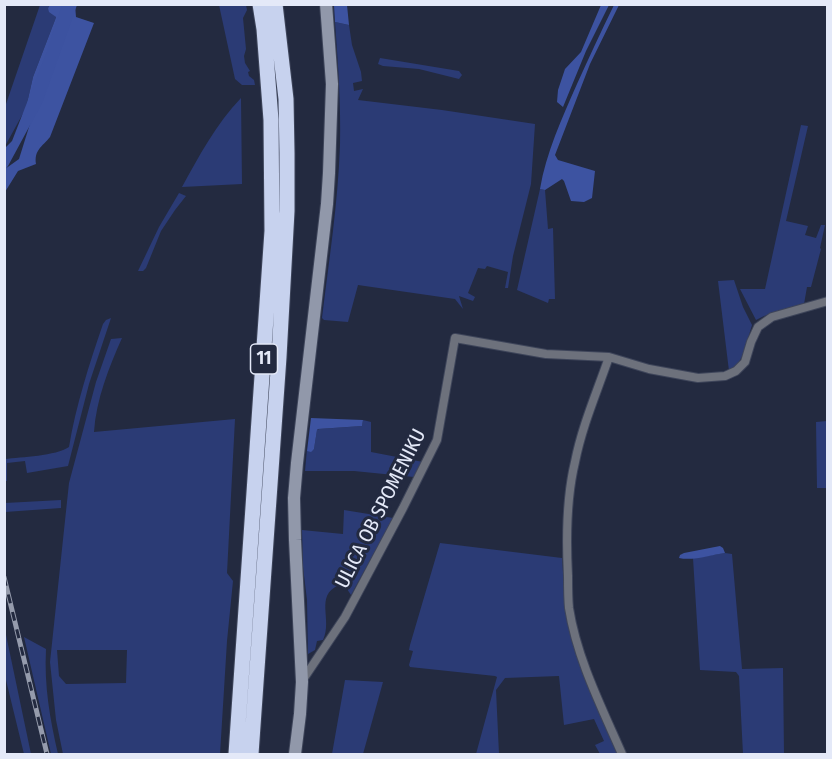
<!DOCTYPE html>
<style>
body{margin:0}
#map{position:relative;width:832px;height:759px;overflow:hidden;background:#232a40;font-family:"Fira Sans Condensed",sans-serif}
canvas{display:block}
.frame{position:absolute;inset:0;border:6px solid #e4e9f8;pointer-events:none}
</style>
<div id="map">
<canvas width="832" height="759"></canvas>
<div class="frame"></div>
</div>
<script>
const context = document.querySelector('canvas').getContext('2d');
context.lineJoin = 'round';
function fill(path, color) {
  context.fillStyle = color;
  context.fill(path, 'evenodd');
}
function stroke(path, color, width, dash) {
  context.strokeStyle = color;
  context.lineWidth = width;
  context.lineCap = dash ? 'butt' : 'round';
  context.setLineDash(dash || []);
  context.stroke(path);
}
function write(font, color, halo, rows, align = 'center') {
  context.font = font + ' "Fira Sans Condensed",sans-serif';
  context.lineWidth = 6;
  context.setLineDash([]);
  context.textBaseline = 'middle';
  context.strokeStyle = halo;
  context.fillStyle = color;
  for (const [text, x, y, turn = 0] of rows) {
    context.save();
    context.translate(x, y);
    context.rotate((+turn || 0) * Math.PI / 180);
    context.textAlign = isNaN(turn) ? turn : align;
    if (halo) context.strokeText(text, 0, 0);
    context.fillText(text, 0, 0);
    context.restore();
  }
}
fill(new Path2D(`
 M40 5H50L48 8 56 17 55 20 33 77 26 108 4 148 5 107Z
 M219 5H246L247 10 243 18 246 49 244 56 245 63 250 71 248 72 249 76 254 80 255 85H242L235 79Z
 M335 22 349 25 352 45 361 72 362 81 353 83 354 91 363 89 358 100 442 110 535 124 531 184 513 256 508 288H505L508 272 487 266 485 269 478 268 468 293 475 297 473 301 459 296 463 309 455 299 358 285 348 322 324 320 322 318C329 261 338 203 340 145 341 104 338 63 335 22Z
 M380 58 459 71 462 75 459 79 419 69 383 66 378 64Z
 M241 98 242 184 182 187C199 156 216 124 241 98Z
 M801 125 808 126 786 221 808 226 805 235 816 238 821 225H825L820 248 821 249 811 287H807L804 304 764 316 756 320 740 289H765Z
 M540 189 545 190 548 229 553 228 555 299H549L548 303 517 290Z
 M179 193 186 196 175 210 161 231 146 268 143 271H138L159 227Z
 M734 280 743 307 752 325C747 340 744 364 729 371L718 281Z
 M111 318 89 384 68 466 27 473 25 461 7 463V481H5V459C21 457 56 456 69 447 76 405 89 365 103 324L106 320Z
 M122 338C109 367 96 400 94 432L235 419 227 573 233 581 227 641 220 754H63L56 720 50 662 69 483 96 382 111 339ZM57 650H127L126 683 66 684 59 676Z
 M363 420 371 422V452L423 462 414 477 354 471H305L307 449V451L314 449 317 430 319 429 362 426Z
 M827 421V488H817L816 422Z
 M61 500V508L5 512V503Z
 M344 510 393 518 351 595 347 589 339 585C314 596 333 619 323 640L317 641 315 650 308 654 307 600 303 567 302 530 343 534Z
 M440 543 562 558 565 600 584 674 617 754H600L595 745 604 741 594 719 564 725 559 676 505 678 496 690 499 754H476L497 677 495 676 410 667 409 665 413 651 409 650 410 645Z
 M725 553 732 554 742 669 783 668 784 754H743L739 676 736 672 700 670 693 558Z
 M5 630 31 754H24L5 676Z
 M24 637 46 649C44 686 50 719 58 754H51Z
 M345 680 383 682 363 754H332Z`), '#2b3b75');
fill(new Path2D(`
 M50 5H75L76 17 94 23 50 137C42 147 34 150 36 164L18 171 5 192V169L19 159 34 111 26 108 33 77 55 20 56 17 49 12 48 8Z
 M334 5H347L349 25 335 22Z
 M601 5H609L586 51 563 107 557 102 558 90 565 69 581 52Z
 M614 5H619L590 64 555 155 558 160 595 171 592 198 584 202 571 201 564 181 562 179 545 190 540 189C546 153 562 118 577 84 589 58 601 31 614 5Z
 M311 418 363 420 362 426 318 429 317 430 314 449 311 452 307 451Z
 M720 546 723 548 725 553C711 555 693 561 679 558L680 555 684 553Z`), '#3d53a1');
fill(new Path2D(`
 M62 5H77L42 103 8 166 5 170V148L12 141 46 54Z`), '#3c52a0');
const street = new Path2D(`
 M609 357C597 392 582 426 575 462 566 499 566 538 568 576 568 586 568 598 569 608 577 659 602 708 622 754
 M302 681 345 617 403 508 437 440 455 338 546 354 609 357 649 369 698 378 725 376 736 371 745 362 751 342 758 327 772 317 828 301`);
const secondary = new Path2D(`
 M295 754 300 714 302 682 295 540 294 498 297 463 327 204 329 173 332 84 326 4`);
const highway = new Path2D(`
 M236 754 272 231 271 120 264 29 260 4
 M251 754 279 357 287 211V153L286 99 275 4`);
stroke(street, '#3e455a', 10);
stroke(secondary, '#3e455a', 14);
stroke(highway, '#3e455a', 17);
stroke(street, '#6d717c', 8);
stroke(secondary, '#9198aa', 12);
stroke(highway, '#c7d2ee', 15);
const rail = new Path2D(`
 M4 577 47 754`);
stroke(rail, '#959bac', 5);
stroke(rail, '#232a40', 3, [9]);
for (const [x, y, w] of [
 [264,359,27]
]) {
  const box = new Path2D();
  box.roundRect(x - w / 2, y - 15, w, 30, 4.5);
  context.fillStyle = '#232a40';
  context.fill(box);
  stroke(box, '#e4e9f8', 1.5);
}
write('bold 18px', '#e4e9f8', null, [
 ["11",264,359]
]);
write('20px', '#e4e9f8', '#232a40', [
 ["ULICA OB SPOMENIKU",381,509,-63]
]);
</script>
